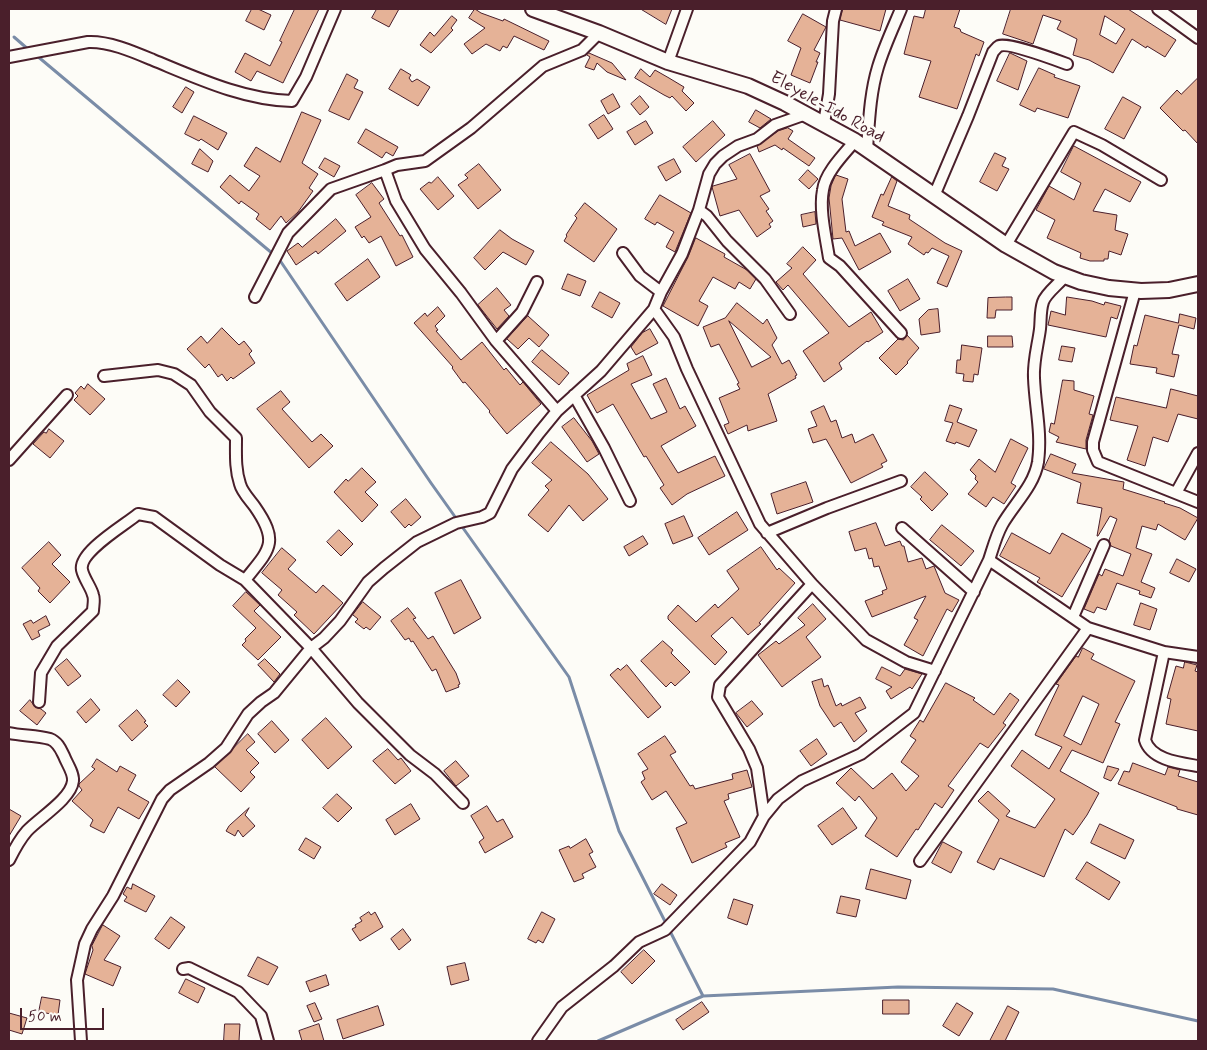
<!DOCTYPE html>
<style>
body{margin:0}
#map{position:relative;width:1207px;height:1050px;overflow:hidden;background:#fdfcf7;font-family:Mynerve,sans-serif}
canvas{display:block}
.frame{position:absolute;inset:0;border:10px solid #4a1f2b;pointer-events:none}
.scale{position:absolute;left:20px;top:1008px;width:84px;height:22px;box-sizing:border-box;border:2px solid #4a1f2b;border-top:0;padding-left:6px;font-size:15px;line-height:18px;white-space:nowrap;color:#4a1f2b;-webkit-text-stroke:4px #fdfcf7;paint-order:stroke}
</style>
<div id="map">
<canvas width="1207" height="1050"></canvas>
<div class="frame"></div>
<div class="scale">50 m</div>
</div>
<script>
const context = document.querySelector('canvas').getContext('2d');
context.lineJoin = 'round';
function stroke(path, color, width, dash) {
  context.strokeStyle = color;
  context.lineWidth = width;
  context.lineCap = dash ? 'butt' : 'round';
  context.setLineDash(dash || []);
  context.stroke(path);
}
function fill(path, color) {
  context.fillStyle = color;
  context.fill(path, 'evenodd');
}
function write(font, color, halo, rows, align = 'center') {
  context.font = font + ' Mynerve,sans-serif';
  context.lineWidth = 5;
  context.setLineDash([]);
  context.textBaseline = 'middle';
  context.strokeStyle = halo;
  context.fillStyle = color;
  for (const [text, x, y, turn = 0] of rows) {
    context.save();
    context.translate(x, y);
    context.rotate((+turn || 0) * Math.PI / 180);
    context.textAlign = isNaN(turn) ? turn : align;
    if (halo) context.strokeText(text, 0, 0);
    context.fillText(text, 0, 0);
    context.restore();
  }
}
stroke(new Path2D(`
 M14 37 29 50
 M36 55 279 259 431 483 569 677 619 831 703 996
 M598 1041 703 996 898 987 1053 989 1198 1021`), '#7a8ca7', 3);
const building = new Path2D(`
 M252 9H258L271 15 264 30 246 21Z
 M295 9H319L283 83 257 71 251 81 235 72 245 53 270 66 282 42 280 41Z
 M377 9H399L389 27 372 18Z
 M475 9 481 13 503 21 504 19 549 41 544 50 514 36 507 48 503 46 500 51 486 44 472 54 464 44 485 28 469 18Z
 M641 9H672L666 24Z
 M843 9H886L880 31 840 20Z
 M926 9H960L954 27 960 29 961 32 984 42 979 56 976 54 957 109 919 97 931 61 904 54 914 16 923 18Z
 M1011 9H1128L1176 40 1165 57 1147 46 1146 48 1132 39 1113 73 1089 60 1073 55 1077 39 1057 29 1061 21 1043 15 1033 44 1003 34ZM1105 16 1125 29 1116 44 1100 35Z
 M803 14 826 27 814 50 820 53 816 62H818L810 83 791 75 801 48 788 41Z
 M452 16 457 20 451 28 453 30 431 53 420 45 430 32 434 36Z
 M589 53 612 63 626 80 607 72 597 63 594 70 585 67 590 57 587 55Z
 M1010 53 1027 61 1018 90 997 81Z
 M1039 68 1055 75 1054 77 1080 86 1068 118 1037 108 1035 112 1020 105Z
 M401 69 411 75 409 78 412 82 417 79 430 87 418 106 389 89Z
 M641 69 650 77 655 70 669 78 684 87 682 91 694 103 686 111 672 96 670 98 664 95 635 78Z
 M347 74 358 80 354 88 363 92 349 120 329 111Z
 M1198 78V144L1185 130 1183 131 1160 108 1177 90 1181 94Z
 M186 87 194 92 182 113 173 107Z
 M613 94 620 107 608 114 601 101Z
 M640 96 649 107 640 115 631 104Z
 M1123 97 1141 107 1124 139 1105 129Z
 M756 110 771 119 760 128 749 122Z
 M302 112 321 120 302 163 318 174 309 188 313 191 298 212 286 223 281 216 270 230 256 219 259 214 241 201 239 204 220 187 230 175 249 191 260 176 244 166 256 147 280 162Z
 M604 115 613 129 598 139 589 125Z
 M194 116 227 133 218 150 201 139 199 141 185 134Z
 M646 121 653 133 635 145 627 132Z
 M713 121 725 135 696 162 683 147Z
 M788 128 793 131 788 139 815 158 809 166 783 148 782 150 775 145 759 152 757 146 778 131Z
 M366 129 398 147 393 156 386 152 382 158 358 143Z
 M1074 146 1141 182 1130 202 1105 189 1093 211 1117 215 1115 230 1128 234 1121 255 1109 251 1108 259H1104V261H1090L1080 258 1081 253 1047 238 1055 220 1036 210 1049 186 1074 200 1081 183 1061 172Z
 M200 149 213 161 208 172 192 164Z
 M995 153 1006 158 1002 166 1009 169 997 191 980 182Z
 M750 154 770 191 760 196 769 209 766 211 773 221 769 224 771 227 757 237 739 210 720 216 712 187 713 186 737 179 729 165Z
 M325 158 340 166 334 177 319 168Z
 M674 159 681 172 666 181 658 167Z
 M479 164 501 190 478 209 458 185 468 178 465 175Z
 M808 170 818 179 809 189 799 180Z
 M836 175 848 179 842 199 846 232 849 231 855 246 880 233 891 252 859 270 842 238 833 239 829 198 831 186Z
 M438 177 454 196 438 210 420 189 429 182 431 183Z
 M892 177 897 181 888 206 910 215 909 219 945 243 962 251 947 287 937 283 949 256 932 248 928 253 926 252 924 255 908 244 912 237 882 225 884 222 872 217 881 194 883 195Z
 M372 183 384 199 379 203 400 236 402 235 413 257 396 266 381 236 369 243 364 236 362 238 355 227 371 217 356 195Z
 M660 195 691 213 675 252 666 247 674 232 657 222 655 225 645 219Z
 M585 203 617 229 594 262 564 241 567 236 566 235 577 218 575 216Z
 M815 212 816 224 803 227 801 215Z
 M336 219 346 231 318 254 316 251 296 265 287 251 298 243 302 247Z
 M500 230 512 239 534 251 526 265 503 252 485 270 474 258Z
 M696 238 725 254 724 257 747 270 756 279 750 289 739 282 735 289 713 277 699 301 708 306 698 326 663 306 688 257Z
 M803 247 816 260 803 274 849 327 871 312 883 332 868 342 867 341 839 363 842 369 824 382 803 351 829 333 788 285 783 290 776 282 792 268 787 264Z
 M368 259 380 277 347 301 335 284Z
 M568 274 586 281 580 296 562 289Z
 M908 279 920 299 900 311 888 291Z
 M497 288 511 305 504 310 509 316 497 329 478 305Z
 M600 292 620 303 612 318 592 307Z
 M1006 297H1012V310H996L995 318H987L988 298Z
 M1067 297 1092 301 1104 305 1105 302 1121 306 1117 319 1111 317 1106 337 1048 325 1051 311 1065 315Z
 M737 303 763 324 767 319 777 338 772 345 782 364 789 360 797 375 795 376 796 378 768 394 777 421 748 431 747 425 728 434 724 425 729 423 719 398 740 389 737 384 739 383 719 344 711 347 703 327 725 318ZM729 321 771 357 752 367Z
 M438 307 445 316 435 326 438 330 436 331 461 360 482 342 504 370 506 368 520 385 523 382 541 404 507 434 489 412 490 411 465 382 463 383 452 368 453 367 414 323 425 313 427 316Z
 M938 309 940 332 921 335 919 319 928 310Z
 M1180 314 1196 318 1194 329 1179 325 1172 354 1179 355 1174 377 1156 373 1157 368 1130 364 1134 345 1137 346 1145 315 1178 323Z
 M528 316 549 335 539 347 529 338 518 349 507 339Z
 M222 328 239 345 244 341 252 351 249 354 255 363 233 379 231 377 227 381 222 374 218 377 209 364 205 368 187 349 201 336 207 343Z
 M650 329 658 343 636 355 631 347 642 333Z
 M907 335 919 348 907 362 908 363 896 375 879 358 898 339 903 340Z
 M988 336H1012L1013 347H988Z
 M962 345 982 348 978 375 974 374 973 382 963 381 964 374 956 373 957 360H960Z
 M1062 346 1075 348 1072 362 1059 360Z
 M542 350 569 373 559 385 532 362Z
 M643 356 652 375 631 384 651 419 667 412 653 384 666 378 680 409 685 406 696 426 661 446 678 473 715 456 725 476 687 494 672 505 660 488 664 485 646 456 644 457 613 404 597 413 587 395 629 370 627 364Z
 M1063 380 1074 381V390L1094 396 1089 414 1093 415 1086 440V449L1056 442 1059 437 1049 432 1051 423 1054 424Z
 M88 384 105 399 90 415 74 400 78 396 75 393 81 386 84 389Z
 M1171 389 1198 396V419L1178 414 1168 442 1153 437 1145 466 1127 460 1138 426 1110 420 1116 397 1166 408Z
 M281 391 290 402 282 409 312 442 321 434 333 446 309 468 257 409Z
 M950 405 962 409 957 422 977 430 969 447 956 442 955 444 946 441 953 423 945 421Z
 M824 406 831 422 836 420 842 438 852 434 855 443 873 434 887 461 881 464 883 467 851 483 826 439 813 443 808 429 817 426 811 412Z
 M574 418 592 441 599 454 587 462 562 427Z
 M49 429 64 441 50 458 33 444 44 432 46 433Z
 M1011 439 1028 448 1011 483 1016 486 1004 504 993 497 986 507 968 494 978 482 975 479 976 476 970 470 979 459 995 472Z
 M551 442 588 474 608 499 583 521 569 505 548 532 528 515 549 490 545 486 552 480 532 463Z
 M1051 454 1076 464 1072 473 1124 482 1123 489 1165 502 1164 503 1180 508 1198 518 1185 540 1158 524 1156 530 1142 526 1136 548 1152 554 1141 582 1155 588 1151 598 1139 594 1140 591 1117 583 1106 610 1097 607 1094 613 1084 609 1099 574 1102 576 1105 569 1123 576 1131 554 1111 546 1109 540 1117 519 1110 516 1098 536H1097L1102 508 1077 503 1081 483 1044 469Z
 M362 468 376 482 365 492 378 505 362 522 334 492 346 479 348 481Z
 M925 472 948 494 932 511 920 499 922 497 911 487Z
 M806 482 813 502 777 514 771 494Z
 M406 499 421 517 411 526 409 524 405 528 391 512Z
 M737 512 748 530 709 555 698 538Z
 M684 516 693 536 673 544 665 524Z
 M876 523 885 546 900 541 902 546H904L908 562 922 558 926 569 934 566 945 593 959 600 952 612 947 609 923 656 904 645 918 620 914 618 926 596 872 617 865 601 883 594 882 591 887 589 879 566 874 567 872 558 869 559 866 548 855 551 849 532Z
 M942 525 974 551 961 566 930 540Z
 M339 530 353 544 341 556 327 542Z
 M1012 533 1050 554 1062 533 1091 549 1062 597 1037 582 1040 578 1000 556Z
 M643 536 648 544 629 556 624 547Z
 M49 542 61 555 52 564 70 582 50 603 38 591 40 588 22 568Z
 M761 547 777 570 779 568 795 583 759 623 761 624 748 635 732 617 711 636 727 652 715 665 668 619V616L678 605 696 622 715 604 718 608 739 589 727 571Z
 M282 548 296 560 288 569 316 593 323 585 343 603 314 634 294 615 297 612 278 595 282 590 262 573Z
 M1177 559 1196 569 1189 582 1170 573Z
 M461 580 481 618 454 634 435 593Z
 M246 592 260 605 254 611 281 637 258 660 242 645 246 641 245 639 256 628 233 606Z
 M363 602 381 617 370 630 366 627 364 629 355 622 358 619 353 615Z
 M1141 603 1157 609 1150 630 1134 625Z
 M813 604 826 619 806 637 821 657 782 687 758 655 776 641 779 644 805 625 798 618Z
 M408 608 416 618 413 619 428 639 433 636 456 673 460 684 458 685 459 687 446 692 436 669 432 671 413 641 411 642 409 638 405 640 391 621Z
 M46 616 50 625 38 631 40 636 32 640 23 624 31 620 33 623Z
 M663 641 673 650 671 653 690 672 675 686 671 682 666 687 641 661Z
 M1083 648 1094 654 1091 659 1135 681 1115 722 1120 724 1103 763 1072 750 1060 771 1099 793 1087 815 1073 835 1065 829 1044 877 1000 858 994 870 977 862 999 820 978 801 988 791 1010 811 1006 816 1035 828 1055 799 1011 766 1022 750 1049 769 1062 747 1035 735 1059 685 1056 684 1076 656 1078 657ZM1083 696 1099 704 1081 745 1064 736Z
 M67 659 81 676 68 686 55 669Z
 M265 659 280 674 274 682 258 665Z
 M1185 662 1197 665 1195 671 1198 672V731L1166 724 1171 699 1167 698 1176 666 1183 668Z
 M627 665 661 707 648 718 610 675 618 668 620 670Z
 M882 667 900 676 905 669 922 674 912 689 910 687 891 699 886 691 892 687 876 679Z
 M822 679 824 687 828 685 836 706 841 703 842 706 860 697 866 708 855 713 867 731 854 742 841 722 834 727 820 706 812 682Z
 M178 680 190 692 176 707 163 695Z
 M946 683 975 698 973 700 994 715 1010 693 1019 700 1003 723 1006 725 988 748 980 743 948 786 954 790 942 808 935 803 918 830 916 829 897 857 865 836 877 818 859 796 855 801 836 783 851 768 873 789 892 773 906 791 919 776 901 762 916 740 910 736 920 720 923 722Z
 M91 699 100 710 86 723 77 712Z
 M30 700 35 707 41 709 46 713 37 725 20 711Z
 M752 701 763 714 747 727 736 713Z
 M137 710 146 721 144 722 148 726 132 741 119 726Z
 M326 718 352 747 328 769 302 740Z
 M272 721 289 740 275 753 258 734Z
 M248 734 255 742 246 750 259 763 250 772 255 777 241 792 215 767Z
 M665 736 676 752 670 755 690 786 693 785 695 789 733 779 732 774 747 770 752 787 728 794 729 799 724 801 740 837 725 843 727 847 692 863 676 828 687 823 666 791 652 800 641 782 645 779 642 772 648 769 638 754Z
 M817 739 827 754 811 766 800 751Z
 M388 749 398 760 401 758 411 771 395 784 373 761Z
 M97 759 117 772 120 766 136 775 128 790 149 802 139 819 118 807 104 833 90 826 93 820 72 801 82 790 79 786V784L95 769 92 767Z
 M456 761 469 776 456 786 444 771Z
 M1133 763 1165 775 1168 767 1180 770 1178 776 1198 782V815L1177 809V807L1118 784 1124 771 1129 772Z
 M1108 766 1119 769 1111 781 1104 778Z
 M337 794 352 808 338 822 323 808Z
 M411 804 420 819 395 835 386 820Z
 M487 806 497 822 503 819 513 837 485 853 479 842 484 838 471 816Z
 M249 808 245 815 255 826 243 837 238 830 235 836 226 831 229 826Z
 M843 808 857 828 832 845 818 826Z
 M9 809 21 816 9 836Z
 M1100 824 1134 840 1125 859 1091 843Z
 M306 838 321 847 314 859 299 850Z
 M586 839 593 852 589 854 596 867 582 874 584 878 574 882 559 850 569 846 570 848Z
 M943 842 962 852 951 873 932 863Z
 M1087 862 1120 882 1109 900 1076 879Z
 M871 869 911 880 906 899 866 889Z
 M133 884 155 896 146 912 124 901 127 897 123 894 127 887 131 889Z
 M662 884 677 895 670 905 654 894Z
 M841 896 860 900 856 917 837 913Z
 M734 899 753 905 747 925 728 918Z
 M369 912 371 915 375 912 383 927 360 941 352 929 356 927 355 925 362 921 360 918Z
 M542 912 555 919 543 943 538 940 536 943 528 939Z
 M171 917 185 927 169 949 155 939Z
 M103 925 120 936 104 960 121 967 113 986 85 974 93 950 92 946Z
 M403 929 411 940 399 950 391 939Z
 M644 950 655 961 632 984 621 972Z
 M258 957 278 967 268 985 248 976Z
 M465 963 469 980 451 985 447 967Z
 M326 975 329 985 310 992 306 982Z
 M186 979 205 988 198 1003 179 993Z
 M42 997 60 1000 58 1015 39 1012Z
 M883 1000H909V1014H883Z
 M702 1002 709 1012 683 1030 676 1020Z
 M315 1003 322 1019 314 1022 307 1006Z
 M957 1003 973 1013 959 1036 943 1026Z
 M378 1006 384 1025 343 1039 337 1020Z
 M1008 1006 1019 1012 1005 1041H990Z
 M9 1013 27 1018 22 1034 9 1030Z
 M225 1024H240L239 1041H224Z
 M319 1024 324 1041H302L299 1031Z`);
fill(building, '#e5b297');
stroke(building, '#4a1f2b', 1);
const street = new Path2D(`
 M1158 9 1198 38
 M9 57 88 42C109 41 134 52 153 60 197 78 244 100 292 101L306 77 335 9
 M668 62 687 9
 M824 123 829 94 833 21 836 9
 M855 141C844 154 825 173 823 190 819 210 826 238 829 258L840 266 901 333
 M867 149C869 122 870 93 878 67 884 47 893 28 901 9
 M934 196 968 116 993 52C995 50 997 47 999 46 1008 42 1056 60 1067 64
 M699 210 707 216 727 241 765 279 790 314
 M1006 245 1074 132 1102 145 1161 180
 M623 253 640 276 661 292
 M1135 291 1093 442V450L1098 462 1198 502
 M255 297 288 233 331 189 385 170
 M654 309 674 337 687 369 760 524 812 584 866 640 906 662 935 671
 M496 341 522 312 537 282
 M574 395 604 448 630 501
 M557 411 496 341 461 293 425 249 396 201 385 170 397 165 425 161 471 128 543 66 582 50 599 33
 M9 460 67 395
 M1176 493 1198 453
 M902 528 974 592
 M767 533 827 508 901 481
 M989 560 1088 628 1164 652 1198 657
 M245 580 311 648 358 703 410 755 435 774 463 803
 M1073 617 1104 545
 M1164 652 1145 740C1151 760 1180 763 1198 766
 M39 702 41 673 57 646 93 611C93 606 95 600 93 595 91 587 84 579 82 570 78 552 125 525 138 514L154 517 220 565 245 580C269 550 280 543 255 507 250 500 242 492 240 484 235 469 236 454 236 438L210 412 191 385 174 374 158 370 104 376
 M9 733C22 736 37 735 50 739 58 742 61 750 64 756 67 764 74 773 73 781 71 799 39 818 27 831 19 840 14 850 9 860
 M764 816 757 768 749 749 718 697 720 685 812 584
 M920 861 1088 628
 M183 969 189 968 238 992 261 1016 268 1041
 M81 1041 77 980 85 944 92 929 113 896 162 799 170 790 209 763 226 748 248 714 261 702 274 693 311 648 324 638 340 621 368 582 384 568 417 542 456 523 482 517 490 513 512 469 539 433 557 411 601 371 654 309 661 292 682 254 699 210 709 174 715 164 723 156 738 146 757 139 775 125 806 114
 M538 1041 562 1007 614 966 639 942 665 930 750 842 764 816 778 799 802 781 861 754 914 713 989 560C993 548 996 536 1002 525 1014 504 1034 486 1038 462 1042 433 1035 406 1034 378 1033 361 1038 345 1040 329 1041 320 1040 311 1043 302 1046 293 1059 284 1065 276`);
const secondary = new Path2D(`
 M533 9 599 33 668 62 748 86 785 103 855 141 1006 245 1054 272 1081 282 1109 288 1141 291 1169 290 1198 284`);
stroke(street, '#4a1f2b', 14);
stroke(secondary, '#4a1f2b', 18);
stroke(street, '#fdfcf7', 10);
stroke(secondary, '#fdfcf7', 14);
write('18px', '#4a1f2b', '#fdfcf7', [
 ["Eleyele-Ido Road",827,108,29]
]);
</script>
